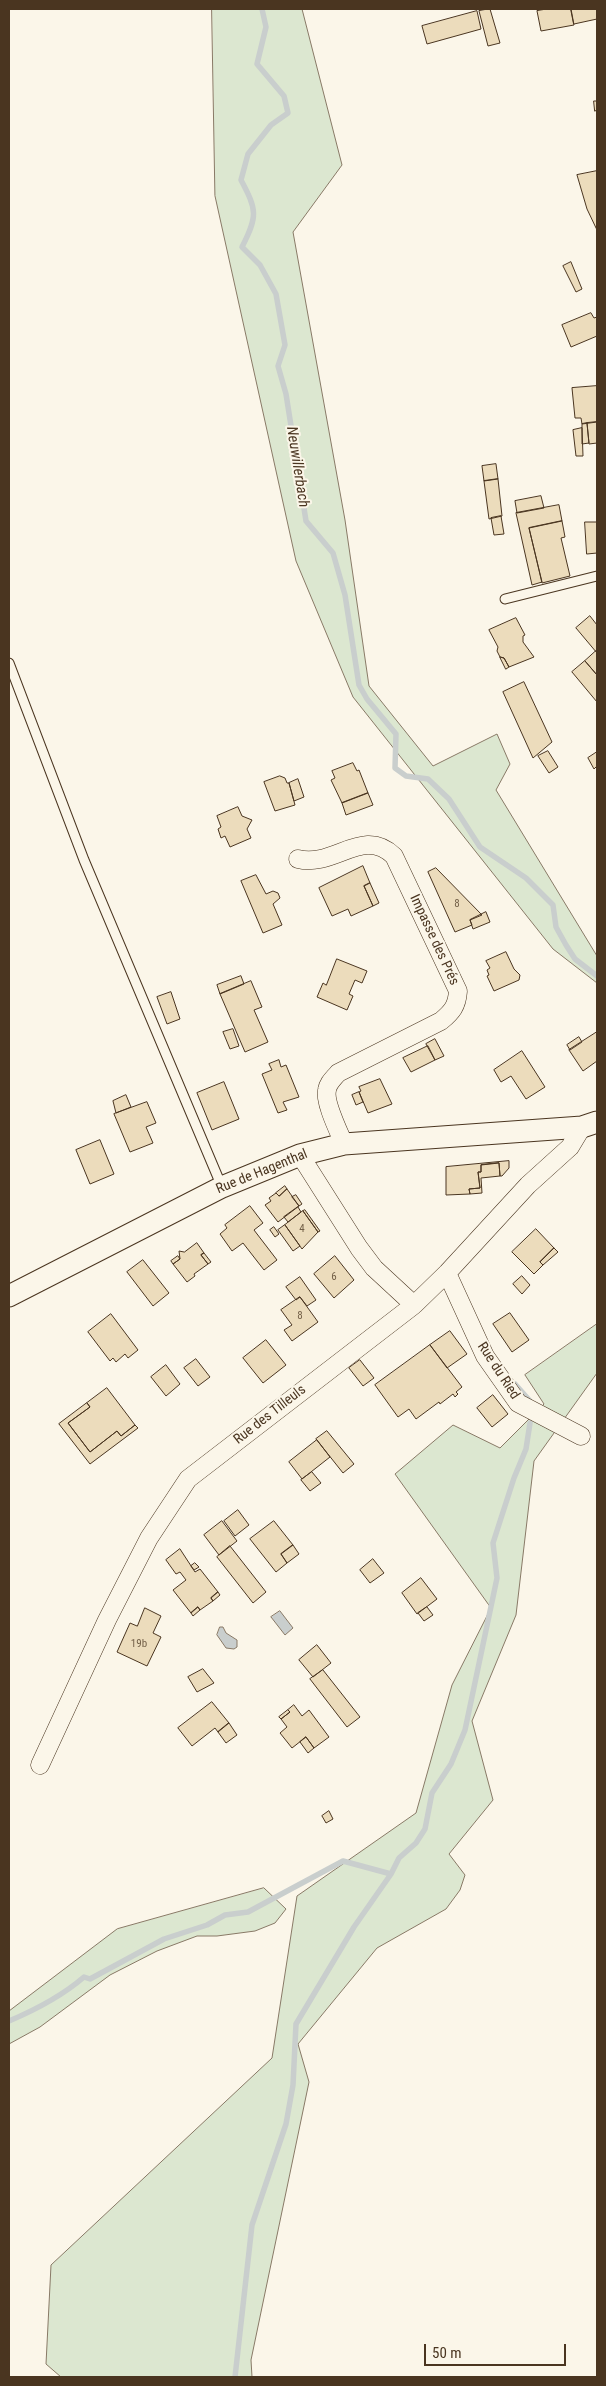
<!DOCTYPE html>
<meta charset="utf-8">
<style>
body{margin:0}
#map{position:relative;width:606px;height:2386px;overflow:hidden;background:#fbf6e9;font-family:"Roboto Condensed",sans-serif}
canvas{display:block}
.frame{position:absolute;inset:0;border:10px solid #4a3520;pointer-events:none}
.scale{position:absolute;left:424px;top:2344px;width:142px;height:22px;box-sizing:border-box;border:2px solid #4a3520;border-top:0;padding-left:6px;font-size:15px;line-height:18px;white-space:nowrap;color:#4a3520;-webkit-text-stroke:4px #fbf6e9;paint-order:stroke}
</style>
<div id="map">
<canvas width="606" height="2386"></canvas>
<div class="frame"></div>
<div class="scale">50 m</div>
</div>
<script>
const context = document.querySelector('canvas').getContext('2d');
context.lineJoin = 'round';
function fill(path, color) {
  context.fillStyle = color;
  context.fill(path, 'evenodd');
}
function stroke(path, color, width, dash) {
  context.strokeStyle = color;
  context.lineWidth = width;
  context.lineCap = dash ? 'butt' : 'round';
  context.setLineDash(dash || []);
  context.stroke(path);
}
function write(font, color, halo, rows, align = 'center') {
  context.font = font + ' "Roboto Condensed",sans-serif';
  context.lineWidth = 4;
  context.setLineDash([]);
  context.textBaseline = 'middle';
  context.strokeStyle = halo;
  context.fillStyle = color;
  for (const [text, x, y, turn = 0] of rows) {
    context.save();
    context.translate(x, y);
    context.rotate((+turn || 0) * Math.PI / 180);
    context.textAlign = isNaN(turn) ? turn : align;
    if (halo) context.strokeText(text, 0, 0);
    context.fillText(text, 0, 0);
    context.restore();
  }
}
const green = new Path2D(`
 M212 9H302L342 165 293 232 345 520 369 686 433 766 497 734 510 764 496 790 597 956V983L553 949 353 697 296 561 215 196Z
 M597 1324V1373L534 1461 516 1615 472 1721 493 1800 449 1854 465 1875 460 1890 446 1909 377 1948 298 2044 309 2082 251 2360 252 2377H61L46 2364 51 2265 272 2058 297 1896 416 1813 452 1685 491 1608 395 1474 453 1425 500 1448 544 1404 525 1375Z
 M264 1888 286 1909 275 1923 255 1931 217 1936H197L157 1951 110 1975 40 2027 9 2044V2011L117 1929Z`);
fill(green, '#dce7d0');
stroke(green, '#887966', 1);
const water = new Path2D(`
 M280 1611 293 1628 285 1635 271 1617Z
 M220 1627H223L226 1633 237 1640V1647L234 1649 226 1648 217 1635Z`);
fill(water, '#c9cecd');
stroke(water, '#887966', 1);
stroke(new Path2D(`
 M262 9 266 27 257 64 284 96 288 113 271 125 248 154 241 180C257 210 258 216 242 247L260 265 276 294 285 345 278 366 286 394 306 521 333 553 345 595 359 685 367 699 396 734 395 768 406 776 428 779 449 799 480 847 526 878 553 905 556 927 566 945 575 959 597 976
 M515 1384 530 1401
 M9 2021C35 2010 62 1996 84 1977L90 1979 164 1939 207 1925 225 1915 248 1912 343 1861 391 1874 399 1858 416 1843 425 1829 432 1793 451 1764 465 1730 497 1578 493 1543 514 1478 526 1449 530 1423
 M235 2377 252 2225 286 2124 293 2085 296 2024 354 1927 391 1874`), '#c9cecd', 5.5);
const building = new Path2D(`
 M490 9 500 43 488 46 479 11Z
 M547 9H571L574 25 541 31 537 11Z
 M571 9H597V19L574 24Z
 M477 11 481 29 427 44 422 26Z
 M594 101H597V110L595 111Z
 M597 171V230L587 209 577 175Z
 M571 262 582 289 576 292 563 266Z
 M591 313 594 318 597 317V336L571 347 562 325Z
 M597 386V422L582 424 581 418H575L572 388Z
 M597 422V443L589 444 587 423Z
 M587 423 589 443 582 444V424Z
 M582 428 583 456H576L573 430Z
 M496 464 498 479 484 481 482 466Z
 M498 479 502 516 489 519 484 481Z
 M541 496 544 508 517 513 515 501Z
 M559 505 562 521 529 528 542 582 532 585 516 513Z
 M501 516 504 534 494 535 491 518Z
 M562 521 565 537 561 538 570 576 542 583 529 528Z
 M585 522H597V553L587 554Z
 M590 616 597 625V653L576 628Z
 M516 618 525 635 523 636V642L534 657 509 667 504 658 500 657 497 651 498 647 489 630Z
 M596 651 597 653V675L585 661Z
 M500 657 504 658 509 667 506 669Z
 M585 661 597 675V702L572 672Z
 M524 682 552 742 533 758 503 692Z
 M548 751 558 767 549 773 538 756Z
 M597 752V766L594 769 588 758Z
 M353 763 357 771 359 770 368 793 342 803 331 780 335 778 332 771Z
 M280 776 285 778 287 783H289L295 805 275 811 264 782Z
 M298 779 304 797 294 801 289 783Z
 M368 793 373 805 346 815 342 803Z
 M238 807 242 816 252 820 247 829 251 838 230 847 225 836 221 838 218 829 221 827 217 816Z
 M363 866 370 883 364 886 373 906 351 916 348 909 332 916 319 888Z
 M436 868 482 915 470 920 472 925 455 932 428 872Z
 M256 875 266 894 273 891 278 893 280 898 273 904 282 925 263 933 241 881Z
 M370 883 379 903 373 906 364 886Z
 M486 912 490 922 473 929 470 920Z
 M506 952 514 969 520 975 519 980 494 991 487 976 489 975 487 970 490 968 486 961Z
 M337 959 367 971 362 983 355 980 349 994 353 996 347 1010 317 997 323 983 326 985Z
 M241 976 244 984 220 994 217 985Z
 M251 981 262 1007 254 1010 268 1042 245 1052 220 994Z
 M171 992 180 1019 167 1024 157 997Z
 M233 1029 239 1046 230 1049 223 1032Z
 M597 1032V1061L583 1071 569 1050Z
 M579 1037 582 1042 570 1050 567 1045Z
 M435 1039 444 1056 435 1060 426 1044Z
 M428 1046 435 1060 411 1072 403 1058Z
 M522 1051 545 1087 526 1099 511 1076 501 1082 494 1070Z
 M279 1060 281 1067 286 1065 299 1097 283 1102 287 1110 278 1113 262 1074 272 1070 269 1064Z
 M380 1079 392 1104 368 1113 359 1092 361 1091 359 1087Z
 M224 1082 239 1119 212 1130 197 1093Z
 M359 1092 363 1102 356 1105 352 1095Z
 M126 1095 131 1107 116 1113 113 1101Z
 M147 1102 156 1123 146 1127 153 1143 130 1152 114 1114Z
 M100 1140 114 1174 90 1184 76 1150Z
 M509 1161V1168L502 1176H500L499 1163 481 1165V1172H478L480 1188 469 1189 470 1194 446 1195V1167Z
 M499 1163 500 1176 481 1178 482 1193 470 1194 469 1189 480 1188 478 1172H481V1165Z
 M285 1186 287 1189 279 1196 276 1193Z
 M287 1189 299 1206 278 1222 265 1205 271 1201 269 1198 276 1193 279 1196Z
 M296 1195 302 1204 299 1206 292 1197Z
 M250 1206 263 1223 254 1230 277 1260 264 1270 243 1243 232 1251 220 1234 227 1228 225 1225Z
 M298 1207 301 1212 288 1222 284 1217Z
 M305 1210 320 1231 318 1232 303 1211Z
 M303 1211 318 1232 302 1249 285 1225Z
 M285 1225 300 1246 293 1251 278 1230Z
 M274 1227 279 1234 275 1237 270 1230Z
 M536 1229 554 1248 540 1262 543 1265 534 1274 512 1252Z
 M197 1243 204 1253 201 1255 208 1264 194 1274 195 1276 187 1282 173 1264 180 1259 179 1251 184 1252Z
 M554 1248 558 1252 543 1265 540 1262Z
 M204 1253 211 1262 208 1264 201 1255Z
 M178 1256 180 1259 173 1264 171 1261Z
 M335 1256 354 1280 334 1298 314 1274Z
 M143 1260 169 1293 153 1306 127 1272Z
 M522 1276 530 1285 522 1294 513 1284Z
 M300 1277 316 1300 307 1306 300 1297 296 1300 286 1287Z
 M300 1297 318 1322 292 1341 284 1330 292 1325 281 1310Z
 M510 1313 529 1340 512 1352 493 1324Z
 M111 1314 138 1350 128 1358 125 1354 116 1362 113 1358 110 1361 88 1332Z
 M450 1331 467 1354 447 1368 430 1345Z
 M266 1340 286 1365 263 1383 243 1358Z
 M430 1345 462 1387 456 1392 458 1394 455 1397 453 1394 440 1404 439 1402 416 1419 409 1409 398 1417 375 1385Z
 M196 1359 210 1377 198 1386 184 1368Z
 M360 1360 374 1378 363 1386 349 1368Z
 M166 1365 180 1384 166 1396 151 1377Z
 M107 1388 135 1425 121 1436 117 1431 90 1452 68 1423 90 1407 87 1403Z
 M493 1395 508 1414 492 1427 477 1408Z
 M87 1403 90 1407 68 1423 90 1452 117 1431 121 1436 135 1425 138 1428 90 1464 59 1424Z
 M327 1431 354 1464 343 1473 316 1439Z
 M317 1440 330 1457 302 1479 289 1462Z
 M312 1472 321 1483 310 1491 301 1480Z
 M238 1510 249 1525 235 1536 224 1521Z
 M222 1521 237 1541 219 1555 204 1535Z
 M274 1521 293 1545 281 1554 287 1563 276 1572 250 1539Z
 M293 1545 299 1554 287 1563 281 1554Z
 M230 1546 266 1592 253 1603 217 1557Z
 M180 1549 195 1572 200 1569 218 1592 211 1598 213 1601 200 1610 198 1607 191 1613 173 1590 186 1580 180 1572 176 1574 166 1560Z
 M373 1559 384 1573 370 1583 360 1570Z
 M195 1563 199 1567 194 1570 191 1566Z
 M421 1578 437 1599 417 1614 402 1593Z
 M218 1592 220 1595 213 1601 211 1598Z
 M198 1607 200 1610 193 1616 191 1613Z
 M427 1607 433 1615 424 1621 418 1613Z
 M145 1608 161 1616 153 1633 161 1637 147 1666 117 1652 130 1623 137 1626Z
 M317 1645 331 1663 313 1677 299 1660Z
 M203 1669 214 1683 197 1692 188 1677Z
 M323 1670 360 1717 347 1727 310 1679Z
 M212 1702 229 1723 218 1732 215 1728 192 1746 178 1728Z
 M294 1705 302 1716 309 1710 329 1737 314 1748 306 1737 292 1748 280 1733 287 1727 281 1719 290 1712 288 1710Z
 M288 1710 290 1712 281 1719 279 1717Z
 M229 1723 237 1735 226 1743 218 1732Z
 M306 1737 314 1748 308 1753 300 1742Z
 M329 1811 333 1819 326 1823 322 1816Z`);
fill(building, '#ecdcbc');
stroke(building, '#4a3520', 1);
const service = new Path2D(`
 M505 599 597 576
 M9 663 84 860 222 1187`);
const minor = new Path2D(`
 M298 859C334 868 363 826 394 856L458 991C457 1006 452 1012 441 1021L338 1073C333 1079 328 1083 327 1090 324 1102 339 1132 344 1144
 M300 1155 359 1248 374 1268 414 1305
 M447 1273 485 1356 518 1403 581 1436
 M40 1765 107 1620 149 1538 188 1479 414 1305 447 1273 528 1185 570 1147 582 1127`);
const tertiary = new Path2D(`
 M9 1296 222 1187 300 1155 344 1144 582 1127 597 1122`);
stroke(service, '#4a3520', 11);
stroke(minor, '#4a3520', 19);
stroke(tertiary, '#4a3520', 23);
stroke(service, '#fbf6e9', 9);
stroke(minor, '#fbf6e9', 18);
stroke(tertiary, '#fbf6e9', 21);
write('11px', '#725f47', null, [
 ["8",457,904],
 ["4",302,1229],
 ["6",334,1277],
 ["8",300,1316],
 ["19b",139,1644]
]);
write('14px', '#4a3520', '#fbf6e9', [
 ["Impasse des Prés",434,940,65],
 ["Rue de Hagenthal",262,1172,-22],
 ["Rue du Ried",498,1371,57],
 ["Rue des Tilleuls",270,1415,-38]
]);
write('italic 15px', '#4a3520', '#fbf6e9', [
 ["Neuwillerbach",297,467,81]
]);
</script>
